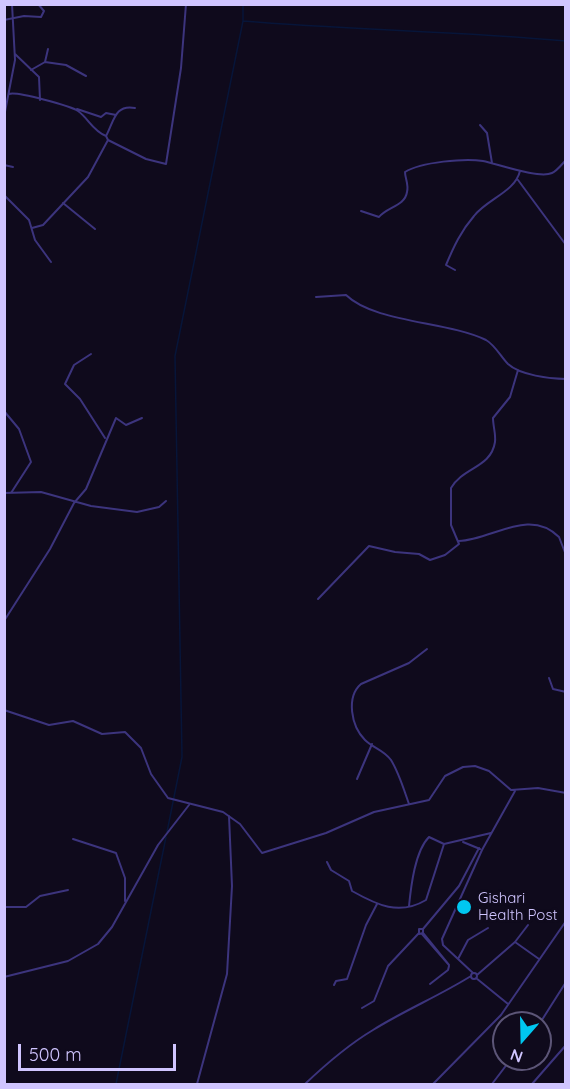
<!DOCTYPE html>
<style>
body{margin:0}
#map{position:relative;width:570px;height:1089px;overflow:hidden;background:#0f0a1c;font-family:Quicksand,sans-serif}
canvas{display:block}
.frame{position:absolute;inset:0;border:6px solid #d0c5ff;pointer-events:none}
.north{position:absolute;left:492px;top:1011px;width:60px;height:60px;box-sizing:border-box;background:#0f0a1c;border:2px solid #5c5577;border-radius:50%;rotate:200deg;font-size:16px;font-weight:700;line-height:24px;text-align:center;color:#d0c5ff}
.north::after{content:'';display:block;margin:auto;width:21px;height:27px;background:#00c7f0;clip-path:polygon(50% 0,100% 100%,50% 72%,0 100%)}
.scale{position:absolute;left:18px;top:1044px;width:158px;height:27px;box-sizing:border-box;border:3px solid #d0c5ff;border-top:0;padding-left:8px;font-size:18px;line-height:21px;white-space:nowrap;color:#d0c5ff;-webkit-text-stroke:4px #0f0a1c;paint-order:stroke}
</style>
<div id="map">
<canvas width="570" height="1089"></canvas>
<div class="frame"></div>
<div class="north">N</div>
<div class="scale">500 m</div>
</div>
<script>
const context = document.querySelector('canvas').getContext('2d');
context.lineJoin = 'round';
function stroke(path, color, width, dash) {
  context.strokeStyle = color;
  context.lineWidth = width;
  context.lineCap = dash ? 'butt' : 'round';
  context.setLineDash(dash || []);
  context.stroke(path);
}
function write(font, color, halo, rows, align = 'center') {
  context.font = font + ' Quicksand,sans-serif';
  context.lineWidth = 6;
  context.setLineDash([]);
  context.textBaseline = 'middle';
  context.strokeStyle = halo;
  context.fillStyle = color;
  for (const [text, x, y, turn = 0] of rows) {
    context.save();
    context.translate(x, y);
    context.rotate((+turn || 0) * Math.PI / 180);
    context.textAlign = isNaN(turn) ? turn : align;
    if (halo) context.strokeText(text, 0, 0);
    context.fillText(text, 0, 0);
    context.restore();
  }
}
stroke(new Path2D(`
 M243 21C351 30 458 31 566 41
 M167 832 182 757 175 356 243 21V4
 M116 1084 166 837`), '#071539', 1.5);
stroke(new Path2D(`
 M4 20 24 16 41 17 44 11 38 4
 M15 54 39 77 40 100
 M45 62 66 65 86 76
 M31 70 45 62 48 49
 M9 94C16 91 71 106 78 111 89 119 92 130 106 136
 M77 109 101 117 106 113 116 115
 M4 117 15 60 12 4
 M480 125 487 133 492 163
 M108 140 146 159 166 164 181 68 186 4
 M4 165 13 167
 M518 180 566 245
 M4 195 29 220 35 240 51 262
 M63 203 95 229
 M361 211 379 217C387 207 405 206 407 192 409 185 405 178 405 172 421 162 465 158 483 161 498 164 539 179 552 173 557 171 562 164 566 160
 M32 228 43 225 88 177 108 140 106 136C114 121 115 104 135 108
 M455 270 446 265C454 246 461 231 474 216 487 199 515 192 520 171
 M316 297 346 295C375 323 447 321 486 340 495 345 501 357 508 364 520 375 550 379 566 379
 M91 354 74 365 65 384 80 399 105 438
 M4 411 19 429 31 462 11 493
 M4 493 41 492 91 506 137 512 159 507 166 501
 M459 541C492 540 529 507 559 537L566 555
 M566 561V577
 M318 599 369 546 395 552 419 554 430 560 445 555 459 544 451 525V488C463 467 491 468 495 442 496 434 493 426 493 418L510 397 518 370
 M4 621 50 549 74 503 86 489 116 418 126 425 142 418
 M549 678 553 689 566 692
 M4 710 49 725 73 721 102 734 125 732 141 748 151 774 168 798 223 812 240 824 262 853 326 833 374 812 429 800 445 776 463 767 475 766 489 771 511 790 538 788 566 793
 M357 779 372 744
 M409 804C404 790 399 773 391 760 384 750 373 748 365 740 351 726 346 697 361 684L409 663 427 649
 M73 839 116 853 125 878V901
 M463 842 480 849
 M327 862 331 870 349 881 352 891C377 905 399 916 426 900L444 844 491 833
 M409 906C411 886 415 851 429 837L444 844
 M4 907H26L40 896 68 890
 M419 929H423V933L419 934Z
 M423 929 459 886 479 848
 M423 933 449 965
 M422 934 449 965
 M515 942 539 959
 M458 959 468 940 488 928
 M471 976a3 3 0 1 1 6 0a3 3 0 1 1-6 0Z
 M473 973 443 945 442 939 482 850 515 791
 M477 975 515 942 528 925
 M4 977 68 961 98 944 112 927 158 845 189 805
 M476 978 508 1004
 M430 984 448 970 449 966
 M334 985 336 981 347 979 366 925 377 904
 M362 1008 374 1001 388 966 419 933
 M540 1023 566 982
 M197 1084 227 974 232 886 229 816
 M305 1084C326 1064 348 1045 373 1030 405 1010 439 996 471 976
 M433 1084 501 1015 566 921
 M492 1084 511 1059
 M532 1084 566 1045`), '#3c347d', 2);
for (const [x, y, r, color] of [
 [464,907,8,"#00c7f0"]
]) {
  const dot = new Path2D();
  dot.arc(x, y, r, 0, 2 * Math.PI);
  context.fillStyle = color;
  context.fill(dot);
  stroke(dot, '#0f0a1c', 2);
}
write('15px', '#d0c5ff', '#0f0a1c', [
 ["Gishari",478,898],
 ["Health Post",478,915]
], 'left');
</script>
